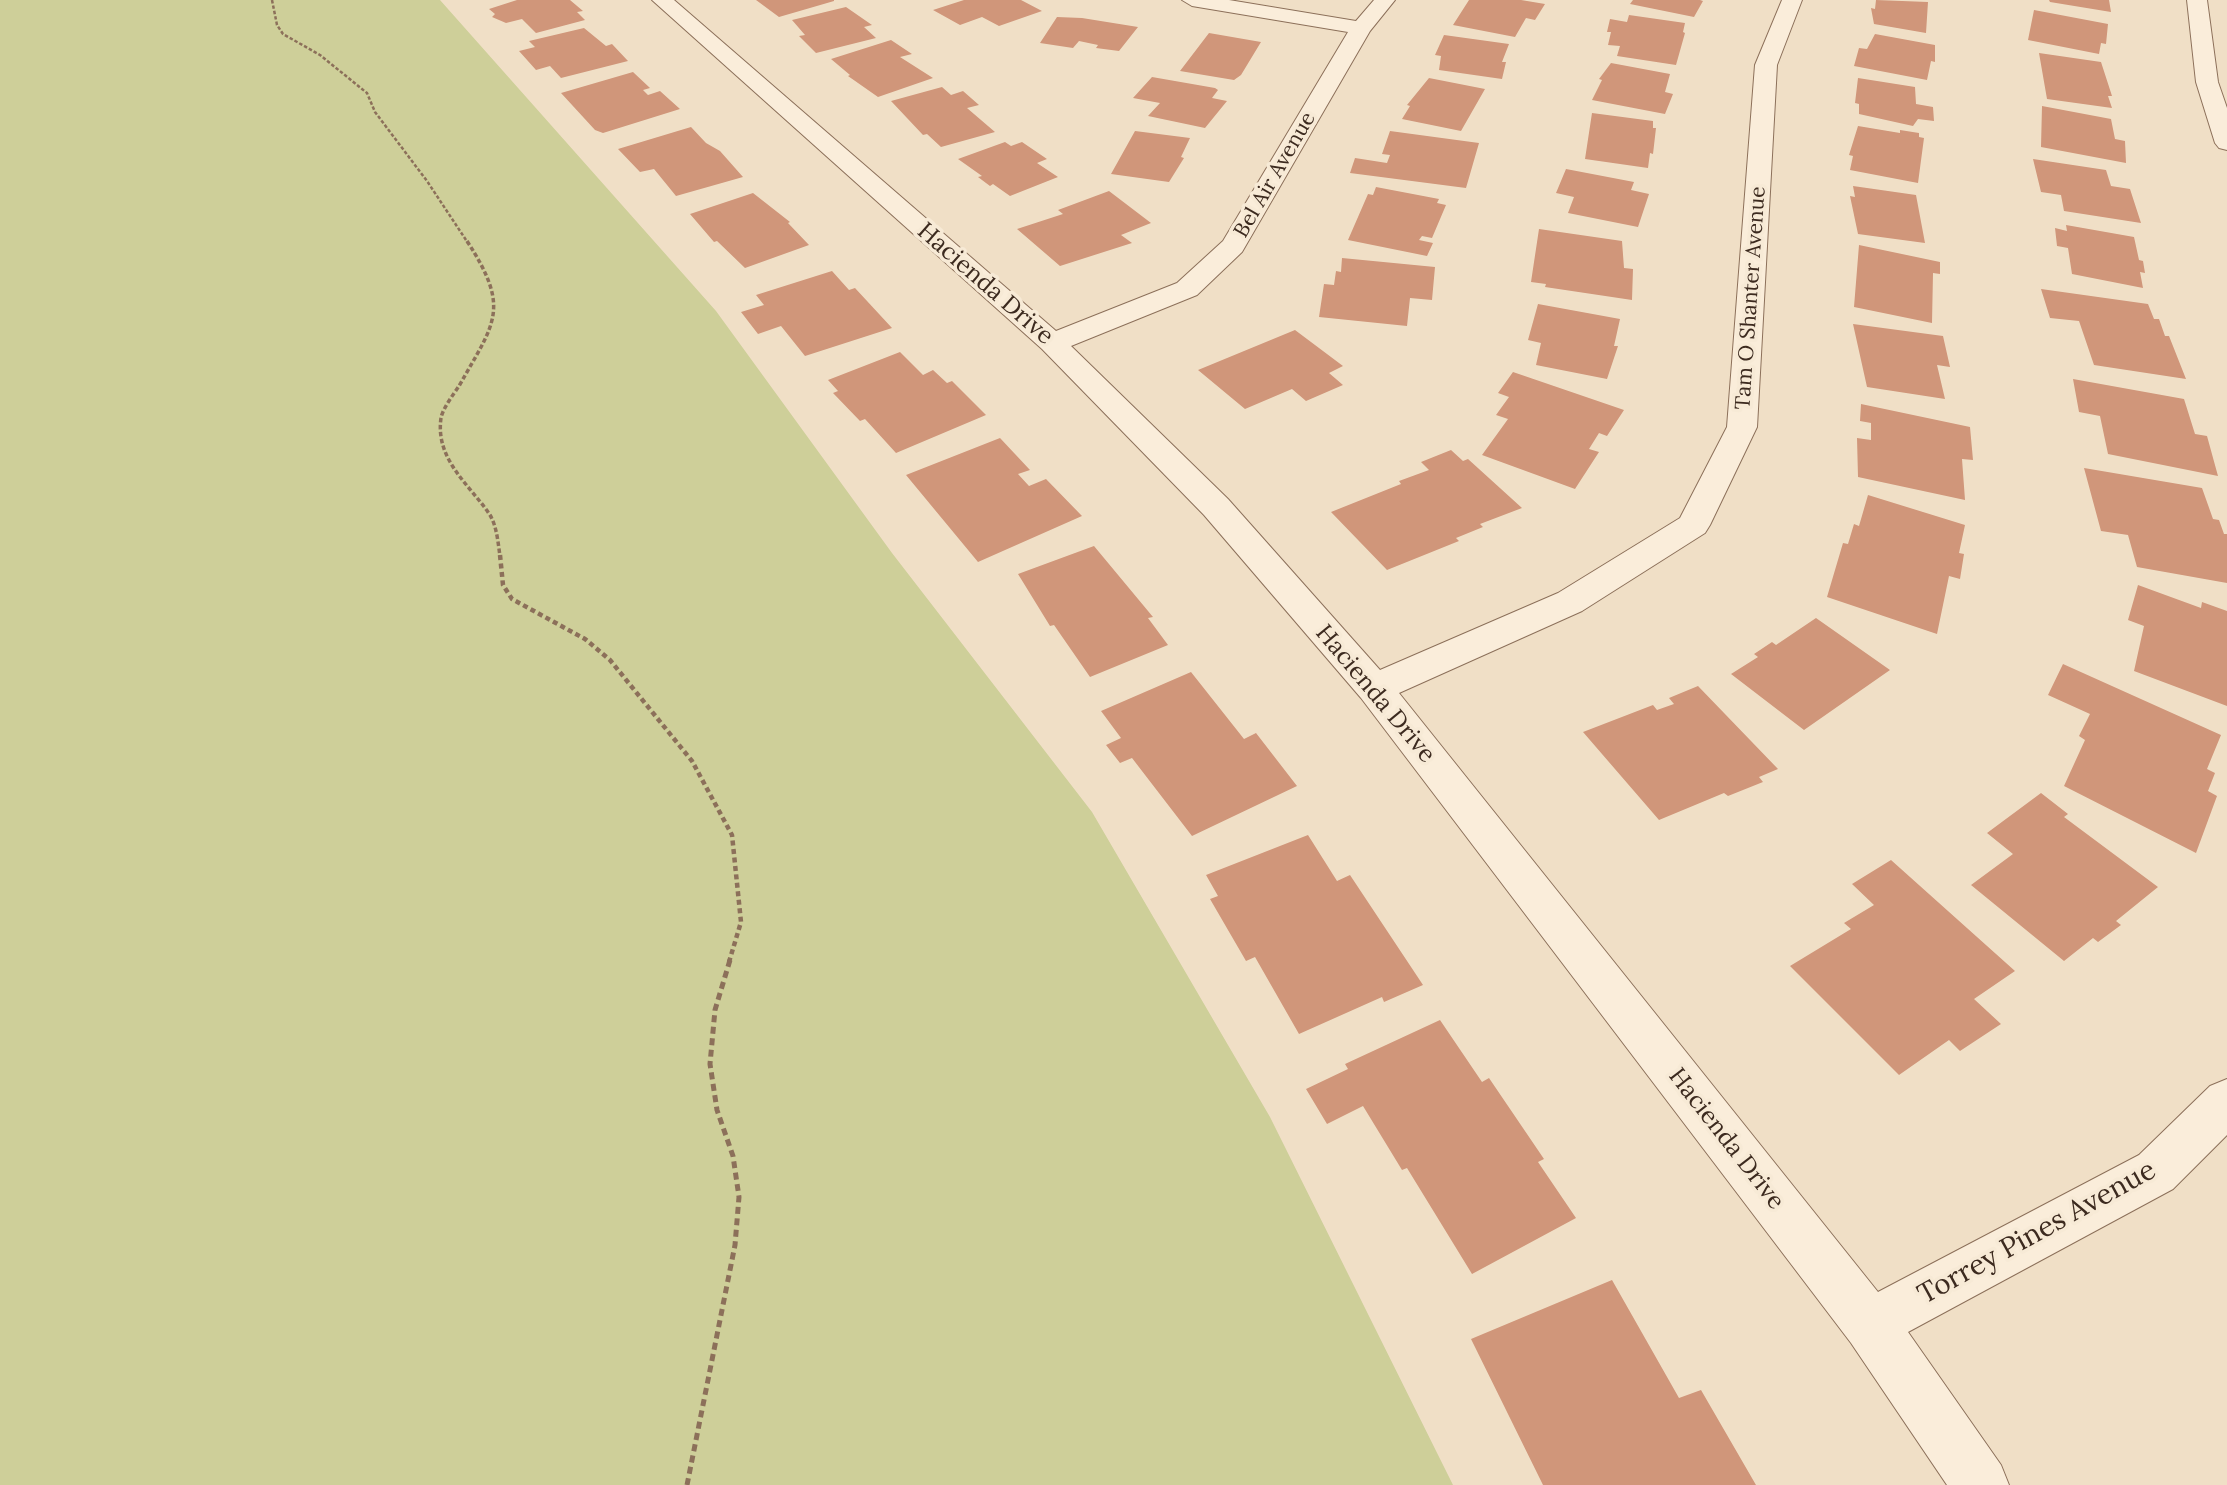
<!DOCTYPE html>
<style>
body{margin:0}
canvas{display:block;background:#f0dfc6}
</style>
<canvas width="2227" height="1485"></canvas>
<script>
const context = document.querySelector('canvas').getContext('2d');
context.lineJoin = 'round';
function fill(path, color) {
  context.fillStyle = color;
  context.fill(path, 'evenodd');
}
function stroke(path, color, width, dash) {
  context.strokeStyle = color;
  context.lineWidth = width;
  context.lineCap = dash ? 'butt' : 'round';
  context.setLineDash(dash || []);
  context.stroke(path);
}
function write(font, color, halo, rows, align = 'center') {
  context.font = font + ' Lora,serif';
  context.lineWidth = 7;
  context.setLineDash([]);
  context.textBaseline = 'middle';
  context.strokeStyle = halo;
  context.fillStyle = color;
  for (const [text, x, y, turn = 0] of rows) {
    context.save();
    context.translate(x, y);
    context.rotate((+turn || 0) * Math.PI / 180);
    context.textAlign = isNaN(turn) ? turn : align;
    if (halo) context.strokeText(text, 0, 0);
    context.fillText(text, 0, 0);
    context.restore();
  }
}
fill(new Path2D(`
 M0 0H440L716 311 892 553 1092 812 1270 1117 1453 1485H0Z`), '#cecf99');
fill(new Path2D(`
 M517 0H570L583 11 577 12 585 20 536 33 522 19 506 23 492 17 495 14 489 9Z
 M756 0H834V1L779 17Z
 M964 0H1021L1042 11 999 26 982 17 960 25 933 10Z
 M1469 0H1521L1545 4 1535 20 1526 18 1515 37 1453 25Z
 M1633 0H1700L1703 1 1694 17 1630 4Z
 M1876 0 1928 2 1926 33 1874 24 1871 8 1875 9Z
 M2049 0H2109L2111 12 2050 2Z
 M846 7 872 25 864 27 876 38 816 53 799 36 805 35 792 20Z
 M2034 10 2108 24 2106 44 2101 43 2099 54 2028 40Z
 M1629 15 1685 23 1683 32 1685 33 1676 65 1617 56 1620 46 1608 45 1611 32H1607L1610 19 1627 22Z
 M1057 17 1082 18 1138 27 1119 51 1096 48 1098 45 1079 41 1073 48 1040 43Z
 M584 28 606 46 612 44 628 61 561 78 550 66 536 70 519 51 535 47 529 41Z
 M1209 33 1261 42 1241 75 1234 80 1180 71Z
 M1875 34 1935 45V62L1931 61 1927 80 1854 66 1859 48 1867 49Z
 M1444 35 1509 44 1502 62H1506L1502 79 1439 70 1441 56 1435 55Z
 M891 40 912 54 900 57 933 78 878 97 848 76 850 75 831 59Z
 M2039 53 2101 62 2112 96H2108L2112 108 2047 99Z
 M1611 63 1670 74 1665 92 1673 94 1665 114 1592 100 1602 80 1599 79Z
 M633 72 650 88 643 90 648 95 660 91 680 109 603 133 595 130 561 93Z
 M1152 77 1215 88 1218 90 1212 98 1227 101 1205 128 1148 116 1160 103 1133 98Z
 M1429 78 1485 89 1461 131 1402 119 1410 106 1407 105Z
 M1858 78 1915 87 1916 104 1933 107 1934 121 1918 119 1913 126 1859 114V104L1855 103Z
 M942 87 951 95 963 91 979 105 967 108 995 132 941 147 927 134 923 135 891 101Z
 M2042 106 2111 119 2115 139 2125 141 2126 163 2041 147Z
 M1592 113 1653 121V128H1656L1653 154 1650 153 1648 168 1585 159Z
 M1858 126 1900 133V130L1919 133V137L1924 138 1918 183 1850 170 1853 156 1849 155Z
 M691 127 706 143 720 151 743 177 676 196 654 169 640 172 618 149Z
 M1135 131 1190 138 1181 157 1184 158 1169 182 1111 174Z
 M1390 131 1479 143 1466 188 1350 173 1355 158 1387 163 1390 155 1382 154Z
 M1005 142 1011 146 1022 142 1047 159 1037 163 1058 177 1010 196 993 184 990 186 978 177 982 176 958 159Z
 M2033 159 2106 170 2111 186 2130 189 2141 223 2064 211 2061 195 2041 192Z
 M1566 169 1634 182 1631 190 1649 194 1638 227 1568 213 1574 197 1556 193Z
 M1853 186 1916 195 1925 243 1858 234 1850 196 1855 197Z
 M1376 187 1439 199 1437 203 1446 205 1432 238 1422 236 1419 240 1433 243 1427 256 1348 240 1368 194 1373 195Z
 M1109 191 1151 223 1121 235 1132 243 1060 266 1017 229 1063 214 1058 210Z
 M753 193 790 222 788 223 809 245 745 268 717 241 714 242 690 214Z
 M2066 225 2134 237 2139 260 2143 261 2145 273 2140 272 2143 288 2072 274 2068 248 2057 246 2055 228 2067 231Z
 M1539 229 1622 241 1624 268 1633 269 1632 300 1545 287 1546 284 1531 282Z
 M1859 245 1940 262V274L1933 273 1932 323 1854 307Z
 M1342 258 1435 267 1432 300 1410 298 1407 326 1319 317 1324 284 1334 285 1336 271 1341 272Z
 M832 271 849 290 855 288 892 328 805 356 781 326 758 334 741 312 764 305 756 295Z
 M2041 289 2148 304 2154 319H2159L2165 336H2169L2186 379 2094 365 2079 321 2050 318Z
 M1538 304 1620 319 1614 346H1618L1607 379 1536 365 1541 343 1528 340Z
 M1853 324 1943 336 1950 367 1937 365 1945 399 1867 387Z
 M1295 330 1343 366 1329 373 1343 385 1306 401 1292 389 1245 409 1198 370Z
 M900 352 923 375 933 370 947 383 952 381 986 415 896 453 865 419 860 421 833 393 838 391 828 380Z
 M1513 372 1624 410 1607 436 1599 433 1589 449 1599 452 1575 489 1482 455 1508 419 1496 415 1509 397 1498 393Z
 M2073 379 2184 399 2195 434 2207 436 2218 476 2108 454 2100 416 2079 412Z
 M1861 404 1970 427 1973 460 1962 459 1965 500 1858 477 1857 438 1871 440V423L1860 421Z
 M1000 438 1030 470 1018 474 1029 486 1046 479 1082 516 978 562 906 475Z
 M1451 450 1463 461 1468 459 1522 508 1480 524 1483 527 1456 538 1459 541 1387 570 1331 512 1401 484 1399 481 1429 470 1421 462Z
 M2084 468 2202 488 2213 519 2219 520 2224 534H2227V583L2137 567 2128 535 2101 531Z
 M1868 495 1965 525 1959 553 1964 554 1960 579 1949 576 1937 634 1827 597 1843 543 1848 544 1854 524 1859 526Z
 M1094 546 1153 617 1148 618 1168 645 1090 677 1054 625 1050 626 1018 574Z
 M2138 585 2201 608 2202 602 2227 611V706L2134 671 2144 626 2128 620Z
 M1816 618 1890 670 1804 730 1731 674 1758 657 1754 654 1772 642 1776 645Z
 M2063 664 2221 735 2207 769 2215 773 2208 791 2217 796 2196 853 2064 786 2085 740 2079 736 2090 714 2048 695Z
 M1191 672 1244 739 1256 733 1297 786 1192 836 1132 758 1120 763 1106 745 1121 738 1101 711Z
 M1698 686 1778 769 1759 777 1763 782 1728 796 1724 793 1659 820 1583 732 1653 705 1657 710 1674 704 1669 698Z
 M2041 793 2068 814 2064 817 2158 887 2116 921 2121 925 2098 942 2093 938 2064 961 1971 885 2013 854 1987 833Z
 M1308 835 1337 881 1350 875 1423 985 1384 1002 1382 997 1299 1034 1255 957 1246 961 1210 899 1218 896 1206 875Z
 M1891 860 2015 971 1974 999 2001 1024 1960 1051 1949 1040 1899 1075 1790 966 1851 929 1844 923 1874 905 1852 884Z
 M1440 1020 1482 1082 1489 1078 1544 1159 1538 1162 1576 1218 1472 1274 1407 1168 1402 1170 1363 1106 1327 1124 1306 1089 1348 1069 1345 1064Z
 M1612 1280 1679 1398 1701 1390 1756 1485H1543L1471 1339Z`), '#d0967a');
const minor = new Path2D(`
 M652 0H674L1056 331 1177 283 1223 241 1348 32 1192 6 1182 0H1229L1356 21 1374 0H1395L1370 31 1242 252 1197 295 1071 346 1228 499 1380 670 1558 593 1680 518 1727 427 1755 65 1782 0H1802L1777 65 1757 427 1710 525 1705 533 1582 611 1399 693 1878 1292 2139 1155 2210 1086 2227 1079V1135L2173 1189 1908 1332 2001 1465 2009 1485H1947L1851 1343 1361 698 1204 515 1042 349Z
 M2187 0H2207L2218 82 2227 108V150L2219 148 2215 143 2196 82Z`);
stroke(minor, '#8c705a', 2);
stroke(new Path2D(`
 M272 0 277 25 283 34 320 55 367 93 375 112 427 181 468 243`), '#8c705a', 2.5, [3.5, 2]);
stroke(new Path2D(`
 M467 241C511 309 495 322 459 386 453 395 443 408 441 418 435 460 470 485 490 515 497 527 498 543 500 556`), '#8c705a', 3.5, [4.5, 2.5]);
stroke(new Path2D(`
 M500 555 503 585 512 599 585 639 610 660 692 761 732 835 741 922 729 962`), '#8c705a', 4.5, [5, 3.5]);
stroke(new Path2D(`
 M687 1485 735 1245 739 1197 733 1156 717 1110 710 1064 715 1010 730 960`), '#8c705a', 5, [7, 4.5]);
fill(minor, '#faedda');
write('21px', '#3c2a1f', '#f7ead6', [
 ["Bel Air Avenue",1275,175,-60],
 ["Tam O Shanter Avenue",1751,298,-86]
]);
write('24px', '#3c2a1f', '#f7ead6', [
 ["Hacienda Drive",985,284,41],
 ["Hacienda Drive",1375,694,50],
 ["Hacienda Drive",1726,1139,52]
]);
write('28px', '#3c2a1f', '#f7ead6', [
 ["Torrey Pines Avenue",2037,1233,-29]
]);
</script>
